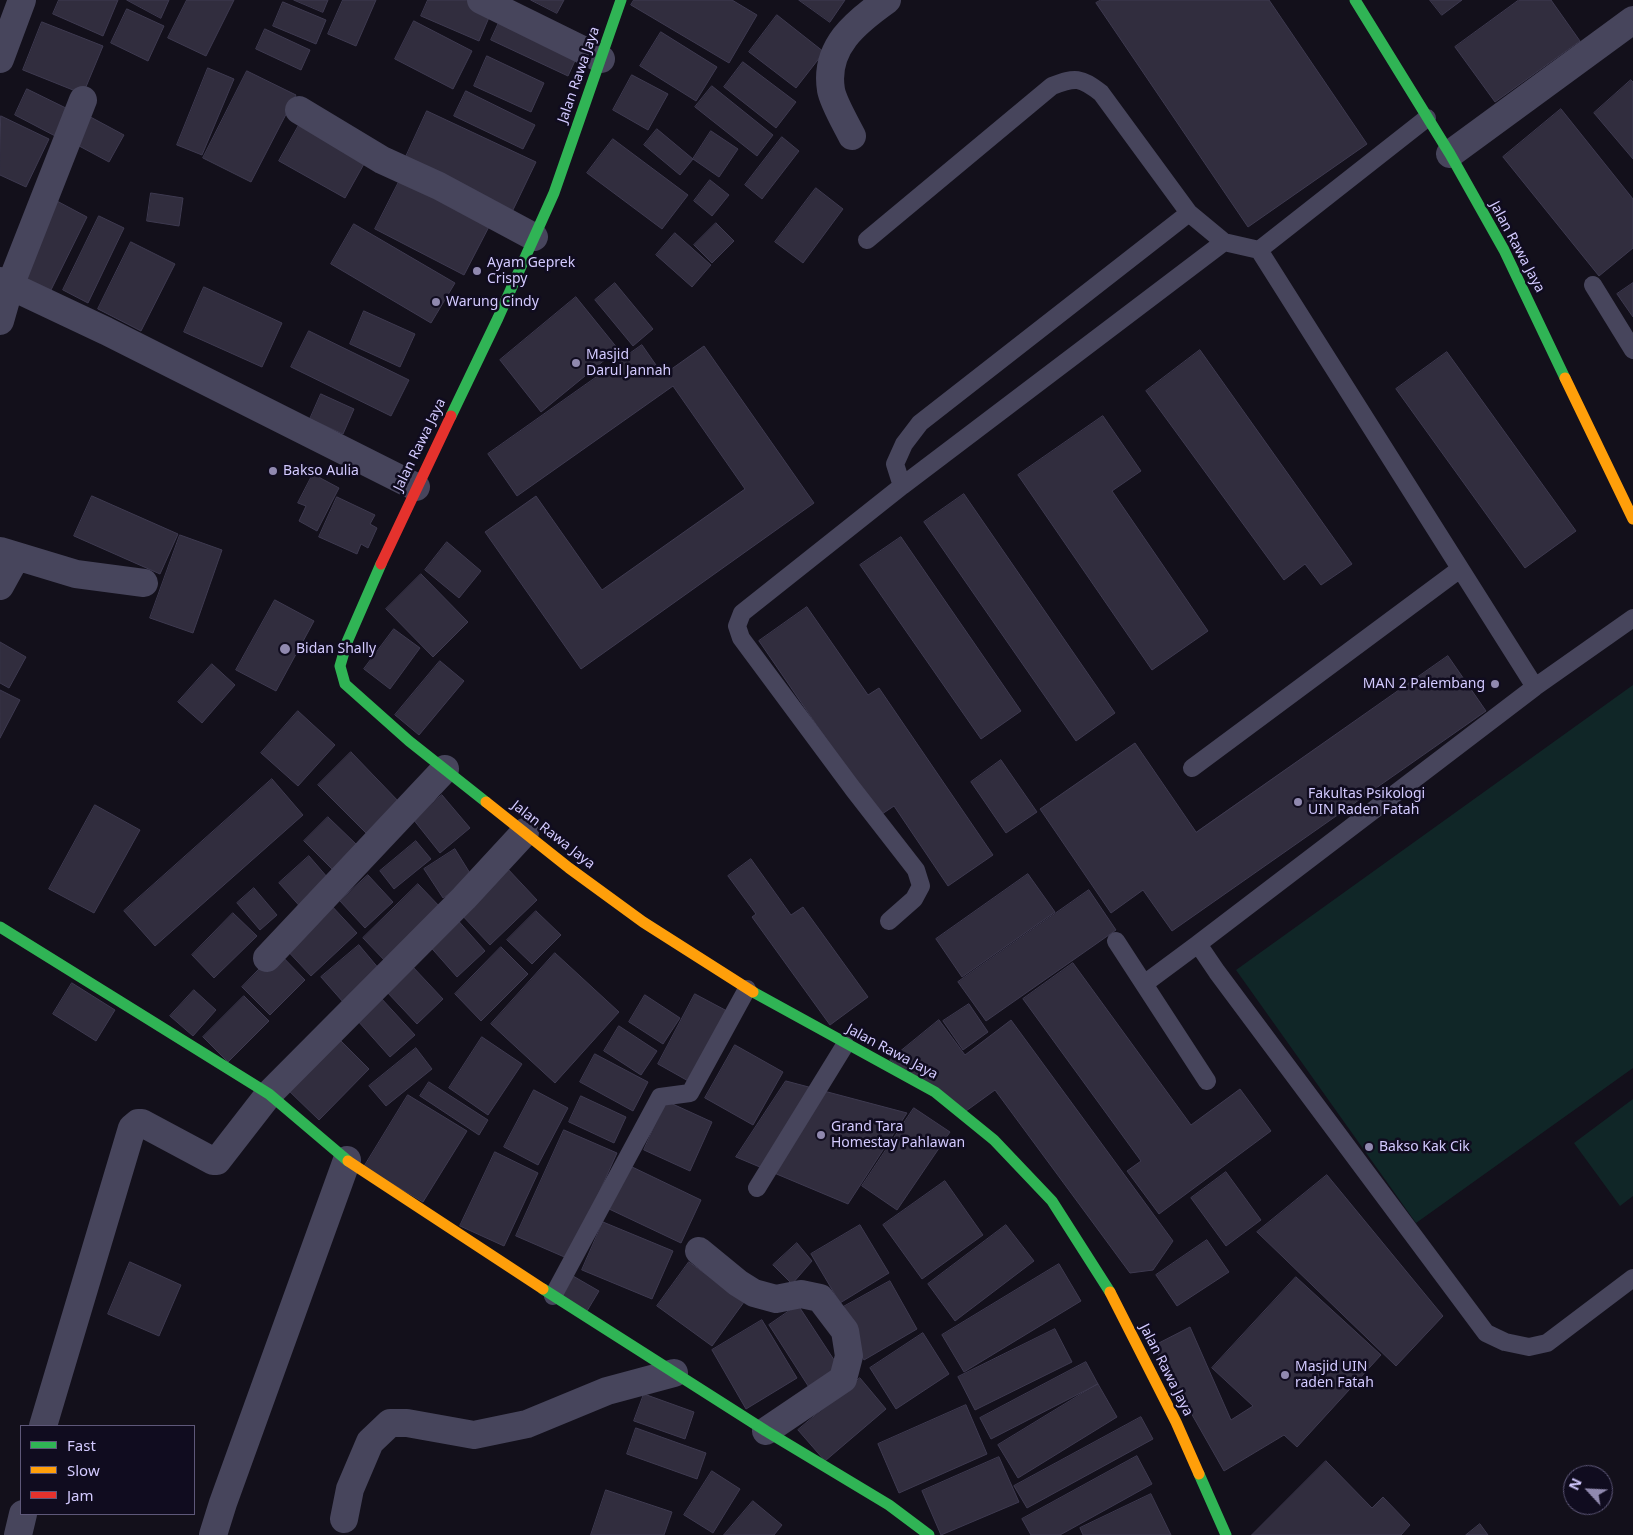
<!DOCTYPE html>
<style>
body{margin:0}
#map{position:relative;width:1633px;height:1535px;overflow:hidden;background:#13101b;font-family:"Noto Sans",sans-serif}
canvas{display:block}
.legend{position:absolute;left:20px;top:1425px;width:175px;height:90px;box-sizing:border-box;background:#100c1f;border:1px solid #5e5879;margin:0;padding:6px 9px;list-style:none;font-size:15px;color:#d3caff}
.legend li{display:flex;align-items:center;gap:10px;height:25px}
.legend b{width:25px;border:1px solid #5e5879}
.north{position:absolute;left:1563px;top:1465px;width:50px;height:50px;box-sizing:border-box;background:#100c1f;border:1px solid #5e5879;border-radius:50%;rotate:295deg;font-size:14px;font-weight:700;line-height:20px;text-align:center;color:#d3caff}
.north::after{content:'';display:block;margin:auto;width:18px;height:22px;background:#9089af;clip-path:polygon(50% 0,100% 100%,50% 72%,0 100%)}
</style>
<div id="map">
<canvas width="1633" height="1535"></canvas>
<ul class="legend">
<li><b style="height:6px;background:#30b455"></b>Fast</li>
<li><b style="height:6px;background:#ff9f0a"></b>Slow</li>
<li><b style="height:6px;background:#e5322d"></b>Jam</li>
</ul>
<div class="north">N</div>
</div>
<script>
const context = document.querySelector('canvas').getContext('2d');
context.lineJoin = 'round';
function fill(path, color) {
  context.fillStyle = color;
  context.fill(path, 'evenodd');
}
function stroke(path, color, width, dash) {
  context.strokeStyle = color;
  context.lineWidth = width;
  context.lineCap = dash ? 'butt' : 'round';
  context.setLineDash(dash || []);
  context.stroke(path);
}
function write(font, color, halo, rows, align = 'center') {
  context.font = font + ' "Noto Sans",sans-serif';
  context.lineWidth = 5;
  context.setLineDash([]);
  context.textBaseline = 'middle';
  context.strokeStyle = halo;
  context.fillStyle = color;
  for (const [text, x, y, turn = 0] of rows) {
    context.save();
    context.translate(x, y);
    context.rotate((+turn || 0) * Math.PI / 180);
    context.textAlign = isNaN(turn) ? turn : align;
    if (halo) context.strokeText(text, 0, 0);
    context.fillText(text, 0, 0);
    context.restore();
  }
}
fill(new Path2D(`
 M1633 685V1068L1416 1223 1236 970Z
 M1633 1099V1196L1620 1206 1574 1143Z`), '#102627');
const building = new Path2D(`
 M59 0H118L103 36 53 14Z
 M127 0H169L161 18Z
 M187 0H234L206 56 168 38Z
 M294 0H328L323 12Z
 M343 0H376L356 46 328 34Z
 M428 0H474L493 8 479 41 421 16Z
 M531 0H564L557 13Z
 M634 0H732L757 15 729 63 631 5Z
 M799 0H845L830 22Z
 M1101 0H1269L1367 144 1248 227 1096 3Z
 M1430 0H1462L1442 15Z
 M1519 0H1551L1580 41 1495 102 1455 47Z
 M283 2 326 20 316 44 273 26Z
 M127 9 164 26 148 61 111 43Z
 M777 15 824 52 796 88 749 52Z
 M502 16 579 52 568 76 491 40Z
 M414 21 472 51 453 89 395 59Z
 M42 22 103 46 83 94 23 70Z
 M265 29 310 50 301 70 256 49Z
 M661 32 717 67 696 101 640 66Z
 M487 56 544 83 531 112 474 86Z
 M743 62 796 102 776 128 724 87Z
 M208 68 234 79 202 155 177 145Z
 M247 71 296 95 251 182 203 158Z
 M632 75 668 94 648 130 613 110Z
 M1631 80 1633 82V159L1594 113Z
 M712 86 773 135 757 156 695 107Z
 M27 89 72 111 59 138 15 115Z
 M466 91 535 125 523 149 454 116Z
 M1561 109 1633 199V248L1599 276 1503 157Z
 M427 111 536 162 512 212 404 161Z
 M83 113 124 135 109 162 68 140Z
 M1 116 49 139 26 187 0 175Z
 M303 118 369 155 345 198 279 161Z
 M657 129 693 159 680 175 644 145Z
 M711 131 738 149 719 177 693 159Z
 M782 137 799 151 762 199 745 185Z
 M613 139 688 195 662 229 587 173Z
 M403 174 493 219 464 275 375 229Z
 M710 180 729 195 712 216 694 201Z
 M816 188 843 209 803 263 775 242Z
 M151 193 183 198 179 226 147 221Z
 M55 200 87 217 50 292 18 276Z
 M99 216 124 228 88 303 63 290Z
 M716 223 734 241 712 263 694 245Z
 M354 224 455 283 431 323 331 264Z
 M675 233 711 265 692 287 656 255Z
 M131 242 175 264 141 331 98 309Z
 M615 283 653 329 633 346 595 300Z
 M1633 283V317L1617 294Z
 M204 287 282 323 262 367 184 332Z
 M576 297 618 349 541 412 500 360Z
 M364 311 415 334 400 367 350 344Z
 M309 331 409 380 391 416 291 367Z
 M642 345 663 375 704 346 814 503 581 669 485 532 536 496 602 590 745 489 673 386 517 496 488 454Z
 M1200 350 1352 564 1321 585 1305 564 1284 580 1146 391Z
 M1447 352 1576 531 1525 568 1396 389Z
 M321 394 354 409 343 434 310 419Z
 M1103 416 1141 471 1112 491 1208 631 1152 670 1018 475Z
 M313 474 339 488 317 531 299 521 306 506 298 503Z
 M964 494 1115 713 1076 741 924 522Z
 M92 496 178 534 160 574 74 536Z
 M337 497 375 515 370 524 377 528 368 548 361 544 357 554 319 537Z
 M180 535 222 550 193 633 150 618Z
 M901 537 1021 711 981 739 860 565Z
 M447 542 481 571 459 598 425 570Z
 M421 574 468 622 433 657 386 609Z
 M275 600 314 621 276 691 236 670Z
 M807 607 868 695 879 688 993 855 948 886 894 806 879 816 759 641Z
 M394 629 420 648 390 689 364 669Z
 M0 642 26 657 9 688 0 683Z
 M1448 656 1486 711 1172 931 1143 890 1111 913 1040 809 1135 743 1196 832Z
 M440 661 464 681 419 735 395 715Z
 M212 664 235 685 202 723 178 702Z
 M0 690 20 700 0 738Z
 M298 711 335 745 298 786 261 753Z
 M351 752 401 804 369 836 318 785Z
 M1001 760 1037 812 1006 833 971 782Z
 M272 779 303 815 155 946 124 911Z
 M442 795 470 828 440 853 413 819Z
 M95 805 140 830 94 913 49 889Z
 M328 817 357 845 333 870 304 841Z
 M416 841 431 859 394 889 380 871Z
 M455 849 473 878 443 898 424 869Z
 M309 856 334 885 304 911 279 883Z
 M751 859 791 915 803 907 868 997 830 1025 752 917 756 914 728 876Z
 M506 867 537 900 490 945 459 912Z
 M1028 874 1055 912 962 977 936 939Z
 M368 875 393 902 365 928 340 901Z
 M418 884 442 909 387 963 363 938Z
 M254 888 277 915 260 930 237 903Z
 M1089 890 1116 930 986 1021 958 982Z
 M329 903 357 933 311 976 283 946Z
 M536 911 561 935 532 964 507 940Z
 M233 913 257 936 214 978 192 955Z
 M455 917 485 951 457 977 427 943Z
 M359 945 380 970 343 1002 321 977Z
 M501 947 528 974 481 1021 455 994Z
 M277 951 305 980 270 1015 242 987Z
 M555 953 619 1012 555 1083 491 1024Z
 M1073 963 1191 1125 1240 1089 1271 1131 1159 1214 1127 1171 1141 1161 1023 999Z
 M412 966 443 999 417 1024 386 991Z
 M72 983 115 1010 96 1041 53 1014Z
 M194 990 216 1010 193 1036 170 1016Z
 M695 994 727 1011 690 1082 658 1064Z
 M645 995 680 1018 663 1044 629 1022Z
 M244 996 269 1021 228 1062 203 1037Z
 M381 998 415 1035 390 1057 357 1020Z
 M969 1004 988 1032 963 1050 943 1021Z
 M939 1020 965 1055 1011 1020 1173 1241 1153 1270 1130 1273 995 1090 966 1111 890 1060Z
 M619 1026 657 1051 641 1075 604 1051Z
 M482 1037 522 1064 488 1115 449 1088Z
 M338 1038 369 1069 319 1120 287 1089Z
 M735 1045 783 1072 753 1125 705 1098Z
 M416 1048 432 1069 386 1106 369 1086Z
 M595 1054 648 1082 633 1111 580 1082Z
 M786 1081 907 1113 848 1204 736 1157Z
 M429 1082 488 1120 479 1135 420 1096Z
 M534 1090 568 1108 538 1165 504 1147Z
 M408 1095 467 1131 423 1202 364 1167Z
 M581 1096 626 1117 614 1143 569 1122Z
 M666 1101 712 1122 690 1171 644 1150Z
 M914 1108 950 1132 897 1210 862 1186Z
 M564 1130 617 1153 569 1259 516 1236Z
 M495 1152 538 1173 504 1246 460 1226Z
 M628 1165 701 1200 681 1243 607 1208Z
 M1226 1172 1261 1220 1226 1246 1191 1198Z
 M1327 1175 1443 1316 1396 1366 1257 1232Z
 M945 1181 983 1235 922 1279 883 1225Z
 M603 1222 673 1251 652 1299 582 1270Z
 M860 1225 889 1273 840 1303 811 1254Z
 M1006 1225 1034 1261 955 1321 928 1284Z
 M1207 1240 1229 1272 1177 1306 1156 1275Z
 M797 1243 812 1261 792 1284 773 1265Z
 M130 1262 181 1285 159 1336 108 1314Z
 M689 1262 744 1302 712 1346 657 1306Z
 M1059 1264 1081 1301 964 1372 942 1335Z
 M573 1276 599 1291 587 1311 561 1296Z
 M1296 1277 1381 1355 1297 1447 1284 1435 1224 1471 1153 1346 1190 1327 1231 1420 1253 1406 1212 1368Z
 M890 1281 917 1329 864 1360 836 1311Z
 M798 1305 842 1372 812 1392 769 1325Z
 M762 1320 797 1378 746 1409 712 1350Z
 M1055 1329 1072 1362 975 1410 958 1377Z
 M923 1333 949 1374 896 1409 870 1368Z
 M1086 1362 1098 1384 991 1439 980 1418Z
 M860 1378 886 1409 825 1461 798 1430Z
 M1098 1384 1117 1417 1018 1478 998 1445Z
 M644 1394 694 1412 685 1439 634 1421Z
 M966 1405 987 1454 899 1493 878 1444Z
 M1141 1417 1153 1439 1027 1508 1014 1486Z
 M636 1428 706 1453 697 1479 627 1454Z
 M1137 1456 1152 1484 1060 1535H1031L1022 1519Z
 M999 1457 1019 1502 941 1535 922 1491Z
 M1326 1461 1372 1508 1383 1497 1410 1525 1401 1535H1252Z
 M712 1471 740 1489 713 1533 684 1515Z
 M606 1490 672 1512 664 1535H591Z
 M1151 1494 1171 1535H1083L1080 1528Z
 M753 1501 782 1525 774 1535H724Z
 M1480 1524 1488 1535H1466Z`);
fill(building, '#312d3e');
stroke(building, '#3e3a50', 1);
stroke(new Path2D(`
 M867 240 1052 86C1076 77 1080 77 1101 93L1189 213 1224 242 1259 250 1535 687
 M1259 250 1427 118
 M1593 285 1633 350
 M902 486 895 464 904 444 920 423 1189 213
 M1633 618 1535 687 1198 944 1217 972 1486 1333 1505 1342 1529 1347 1547 1343 1633 1278
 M1192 768 1460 569
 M889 921 914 899 921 886 916 870 853 789 741 638 737 626 742 613 902 486 1224 242
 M1116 941 1207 1081
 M1144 984 1198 944
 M757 1188 845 1045
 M553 1296 660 1097 690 1093 747 989`), '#47455c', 18);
stroke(new Path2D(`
 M481 0 601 59
 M0 59 22 0
 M299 110 382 160 439 186 534 237
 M852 136C846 124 833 102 831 90 824 47 856 22 887 0
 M1450 154 1633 20
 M0 281 106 331 416 487
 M0 321 10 286 83 100
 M0 551 76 574 144 583
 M0 586 16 557
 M267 958 445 769
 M699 1251 738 1283 754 1293 776 1299 801 1294 820 1298 845 1331 849 1356 843 1379 766 1431
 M43 1426 132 1128 138 1123H142L213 1161H217L269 1094 464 898 525 832
 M344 1519 350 1489 370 1442 390 1423H407L474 1435 527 1424 607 1391 674 1373
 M18 1535 23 1514
 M213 1535 223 1503 347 1160`), '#47455c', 28);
stroke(new Path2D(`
 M1355 0 1450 154 1504 250 1565 378
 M451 416 498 318 554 193 621 0
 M381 564 347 642 340 666 345 684 409 741 486 802
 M0 927 269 1094 348 1161
 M753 992 935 1092 994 1140 1052 1201 1110 1292
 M543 1289 766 1431 889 1505 929 1535
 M1199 1474 1226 1535`), '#30b455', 11);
stroke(new Path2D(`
 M1565 378 1633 519
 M486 802 569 868 643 922 753 992
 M348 1161 543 1289
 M1110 1292 1176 1422 1199 1474`), '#ff9f0a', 11);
stroke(new Path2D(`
 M381 564 451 416`), '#e5322d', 11);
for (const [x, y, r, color] of [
 [477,271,5,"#9089af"],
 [436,302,5,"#9089af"],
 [576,363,5,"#9089af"],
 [273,471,5,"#9089af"],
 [285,649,6,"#9089af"],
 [1495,684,5,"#9089af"],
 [1298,802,5,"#9089af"],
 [821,1135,5,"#9089af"],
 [1369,1147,5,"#9089af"],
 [1285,1375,5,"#9089af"]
]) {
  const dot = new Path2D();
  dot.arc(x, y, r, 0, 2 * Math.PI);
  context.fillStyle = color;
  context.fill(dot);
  stroke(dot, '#100c1f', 2);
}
write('14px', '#d3caff', '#100c1f', [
 ["Jalan Rawa Jaya",579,75,-71],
 ["Jalan Rawa Jaya",1517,247,62],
 ["Jalan Rawa Jaya",420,445,-64],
 ["Jalan Rawa Jaya",553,835,38],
 ["Jalan Rawa Jaya",892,1052,28],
 ["Jalan Rawa Jaya",1166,1370,63]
]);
write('14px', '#d3caff', '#100c1f', [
 ["Ayam Geprek",487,263],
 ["Crispy",487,279],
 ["Warung Cindy",446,302],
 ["Masjid",586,355],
 ["Darul Jannah",586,371],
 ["Bakso Aulia",283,471],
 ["Bidan Shally",296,649],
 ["MAN 2 Palembang",1485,684,"right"],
 ["Fakultas Psikologi",1308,794],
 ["UIN Raden Fatah",1308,810],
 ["Grand Tara",831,1127],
 ["Homestay Pahlawan",831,1143],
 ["Bakso Kak Cik",1379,1147],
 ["Masjid UIN",1295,1367],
 ["raden Fatah",1295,1383]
], 'left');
</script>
